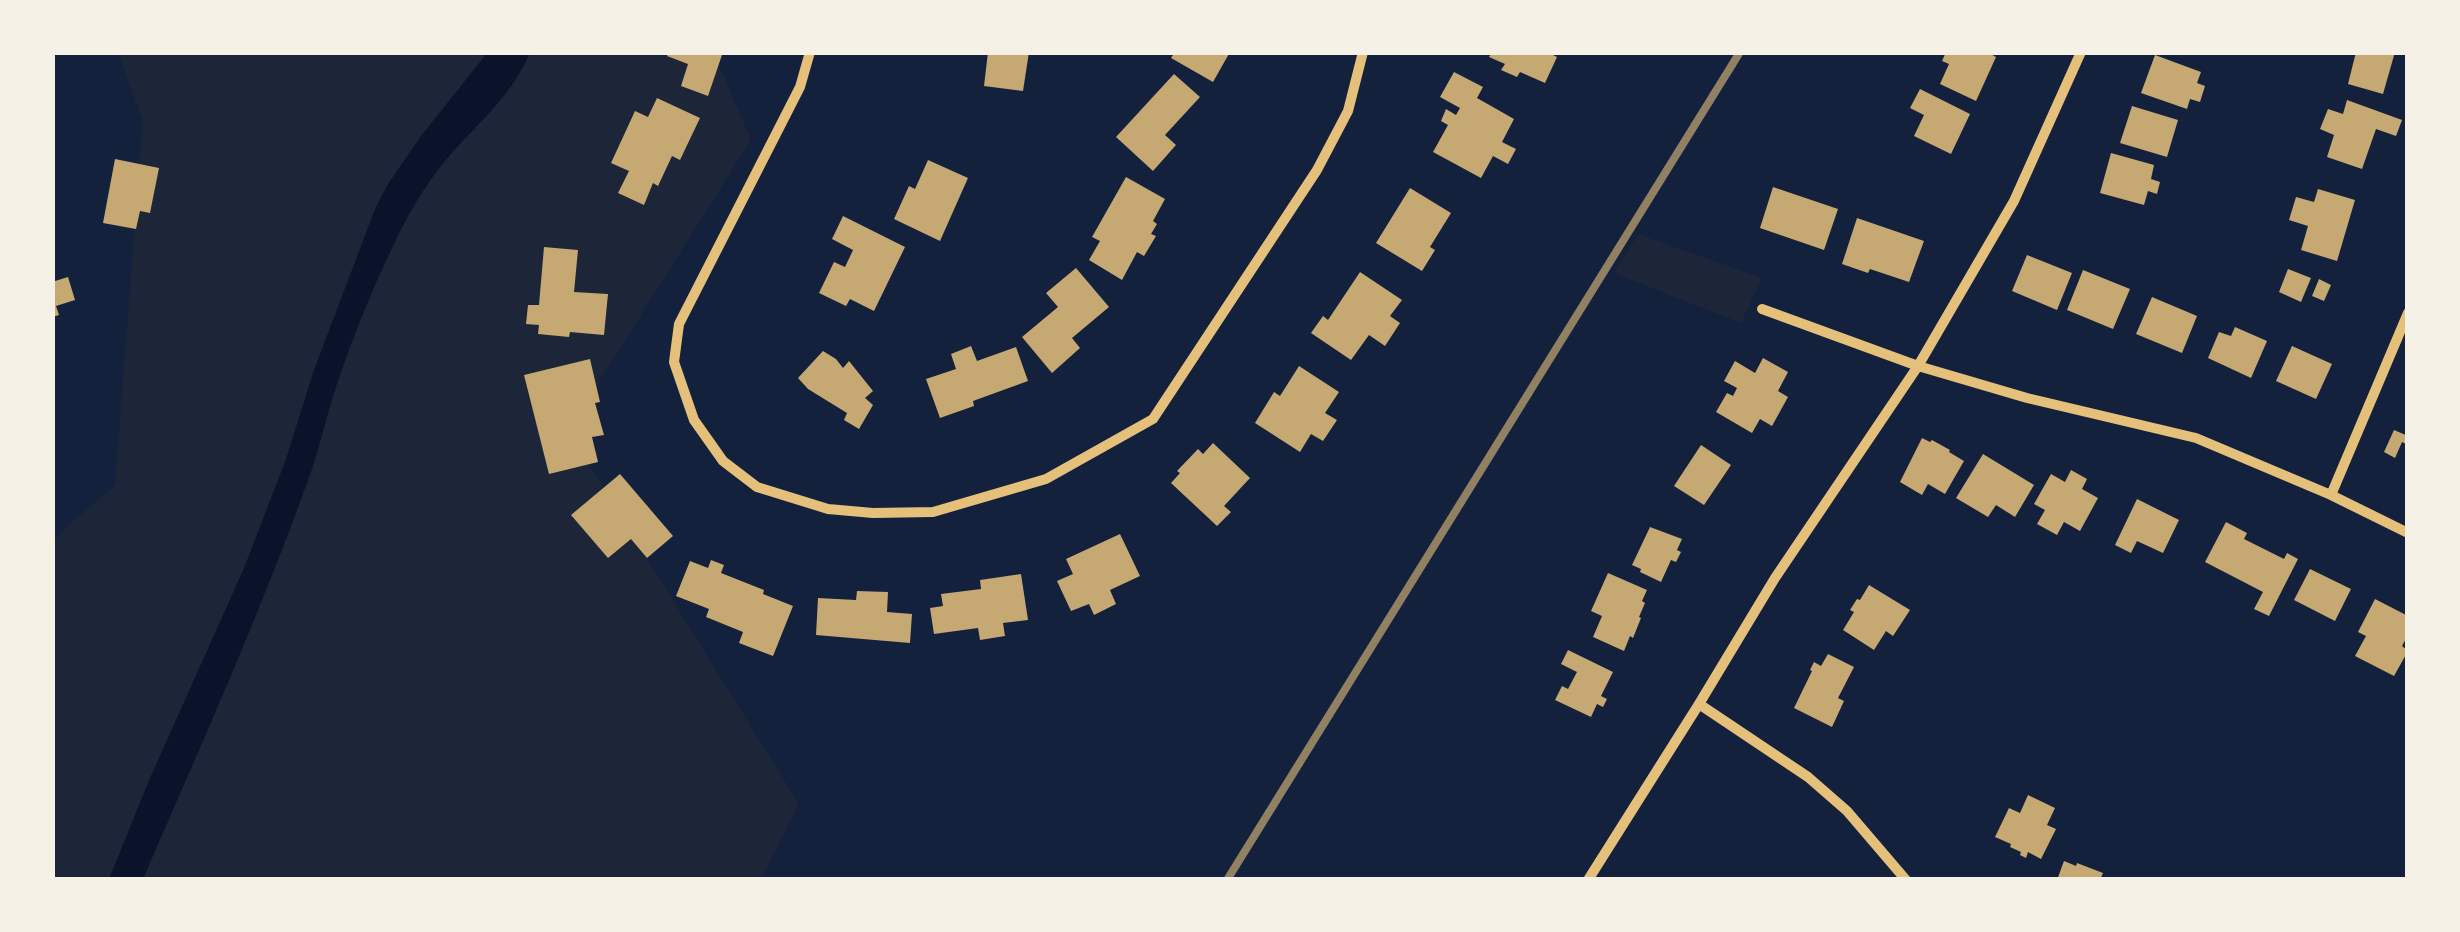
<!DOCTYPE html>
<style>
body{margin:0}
#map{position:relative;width:2460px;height:932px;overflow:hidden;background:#14213d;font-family:"IBM Plex Sans",sans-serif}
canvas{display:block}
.frame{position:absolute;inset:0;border:55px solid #f6f1e7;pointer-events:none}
</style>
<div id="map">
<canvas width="2460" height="932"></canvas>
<div class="frame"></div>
</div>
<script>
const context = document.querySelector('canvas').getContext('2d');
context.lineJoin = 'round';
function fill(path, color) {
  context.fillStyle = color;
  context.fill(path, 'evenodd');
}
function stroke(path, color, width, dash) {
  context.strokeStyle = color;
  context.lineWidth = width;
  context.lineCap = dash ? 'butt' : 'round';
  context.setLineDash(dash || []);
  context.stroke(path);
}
fill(new Path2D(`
 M118 53H714L751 140 568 431 799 804 761 879H53L52 540 115 485 143 121Z
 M1638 234 1762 278 1741 323 1614 273Z`), '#1d2539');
fill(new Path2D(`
 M487 53H530C509 100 478 122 446 160 425 185 408 214 394 244 372 290 353 336 337 384 327 413 321 443 311 472 262 610 201 745 143 879H109L150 778 244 568 285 462 314 370 375 209 388 184 421 136Z`), '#0b132b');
fill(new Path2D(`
 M669 52H723L708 96 681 86 688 64 667 56Z
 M988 52H1029L1023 91 984 86Z
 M1175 52H1230L1213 82 1171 58Z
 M1492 52H1547L1557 57 1545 83 1520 72 1517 77 1501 70 1505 64 1489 57Z
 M1946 52H1987L1996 57 1976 101 1940 84 1949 64 1942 61Z
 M2356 52H2395L2383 94 2348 84Z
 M2155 55 2201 72 2197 83 2205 86 2200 102 2190 99 2187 109 2141 93Z
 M1454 72 1483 87 1477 98 1514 119 1502 142 1516 149 1508 164 1493 156 1481 178 1433 152 1448 125 1441 121 1446 109 1456 115 1460 108 1440 97Z
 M1174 74 1200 97 1165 135 1176 145 1153 171 1116 137Z
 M1920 89 1970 114 1951 154 1914 136 1924 115 1910 108Z
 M657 98 700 118 680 160 672 156 658 186 653 183 644 205 618 193 629 171 611 163 635 111 648 117Z
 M2347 100 2402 120 2396 136 2376 129 2362 169 2327 157 2334 135 2320 129 2328 109 2343 114Z
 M2132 106 2178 120 2167 157 2120 143Z
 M2111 153 2154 165 2151 179 2160 182 2157 194 2148 191 2144 205 2100 193Z
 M115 159 159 168 150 213 140 211 136 229 103 223Z
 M928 160 968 178 940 241 894 219 909 186 915 189Z
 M1126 177 1165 199 1153 221 1157 224 1151 234 1156 236 1144 256 1137 252 1122 280 1089 260 1100 241 1092 237Z
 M1773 187 1838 209 1824 250 1760 228Z
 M1410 188 1451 213 1430 247 1435 250 1422 271 1376 243Z
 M2318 189 2355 200 2337 261 2301 250 2308 226 2289 220 2296 197 2314 202Z
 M843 216 905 247 874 311 850 299 846 306 819 293 834 262 845 267 853 250 832 239Z
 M1857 218 1924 241 1909 282 1870 269 1868 273 1842 264Z
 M544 247 578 250 574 292 608 294 604 335 570 332 569 337 538 334 539 325 526 324 528 305H539Z
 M2027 255 2072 273 2057 310 2012 291Z
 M1076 268 1109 307 1072 338 1080 348 1052 373 1022 337 1058 307 1046 293Z
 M2288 269 2311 278 2301 302 2279 292Z
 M2083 270 2130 289 2113 329 2067 310Z
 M1360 272 1402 300 1390 316 1400 323 1385 346 1369 335 1351 360 1311 333 1323 316 1328 320Z
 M68 277 75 300 56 306 59 315 52 317V282Z
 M2319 279 2331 285 2324 301 2312 296Z
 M2152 297 2197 316 2182 353 2136 334Z
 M2235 327 2267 341 2251 378 2208 358 2219 332 2231 336Z
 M971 346 977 361 1016 347 1028 381 973 401 974 406 940 418 926 379 956 369 951 354Z
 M2292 346 2332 364 2316 399 2276 381Z
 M823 351 836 359 843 368 849 361 873 391 865 398 873 405 859 429 844 420 847 413 808 389 798 378Z
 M1763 358 1788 372 1778 391 1788 397 1772 426 1760 419 1752 433 1716 412 1727 393 1733 396 1737 388 1724 381 1735 361 1755 373Z
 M590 359 600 402 595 403 604 435 592 437 598 462 549 474 524 375Z
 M1299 366 1339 392 1325 413 1337 420 1323 441 1311 434 1300 452 1255 423 1274 392 1280 396Z
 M2394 430 2408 436V445L2402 442 2395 458 2384 452Z
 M1922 438 1930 442 1932 440 1950 450 1949 452 1964 461 1945 494 1928 484 1922 495 1900 482Z
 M1213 443 1250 478 1224 506 1231 512 1217 526 1171 483 1180 473 1177 471 1198 449 1203 454Z
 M1701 445 1731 465 1704 505 1674 486Z
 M1983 454 2034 485 2015 517 1996 505 1988 517 1956 498Z
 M2071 470 2087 479 2082 489 2098 498 2080 531 2064 522 2057 535 2037 524 2045 510 2034 504 2051 474 2065 482Z
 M620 474 673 536 647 558 631 539 608 558 571 515Z
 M2137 499 2179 520 2163 553 2137 541 2131 553 2115 545Z
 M2226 522 2247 533 2244 539 2284 559 2287 553 2298 559 2269 616 2254 609 2263 592 2205 562Z
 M1650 527 1682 539 1677 550 1681 552 1676 562 1671 560 1661 582 1640 572 1641 569 1632 565Z
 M1120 534 1140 576 1110 590 1116 604 1094 615 1089 604 1071 611 1057 581 1073 574 1066 559Z
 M711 560 724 565 721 573 764 590 763 594 793 606 773 656 739 643 743 632 706 617 709 609 676 596 690 561 708 568Z
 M2310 569 2351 589 2335 621 2294 600Z
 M1608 573 1647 590 1642 601 1645 603 1639 617 1641 618 1633 638 1630 636 1624 651 1593 637 1602 616 1591 611Z
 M1021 574 1028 620 1003 623 1005 636 980 640 978 628 934 634 930 608 943 606 941 594 981 589 980 580Z
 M1869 585 1910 610 1893 636 1886 631 1874 650 1843 630 1854 612 1850 610 1857 599 1860 600Z
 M857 591 888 592 887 612 912 614 910 643 816 635 818 598 856 600Z
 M2375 599 2408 616V635L2402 646 2408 651 2394 676 2355 656 2366 636 2358 632Z
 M1568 650 1613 672 1601 696 1607 699 1603 707 1597 704 1591 717 1555 700 1562 686 1568 689 1577 672 1561 664Z
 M1828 654 1854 667 1838 698 1844 701 1832 727 1794 708 1812 671 1810 670 1814 662 1821 666Z
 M2028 795 2055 808 2047 825 2056 829 2041 859 2028 852 2026 858 2020 855 2021 852 2010 847 2011 844 1995 837 2009 808 2020 813Z
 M2064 861 2076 866 2077 863 2103 873 2100 880H2057Z`), '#c6a872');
stroke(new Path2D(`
 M810 52 800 87 679 324 674 362 694 420 723 461 757 487 828 509 873 513 933 512 1046 479 1153 419 1317 170 1348 111 1363 52
 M1762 309 1918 366 2027 398 2196 438 2331 495 2408 533
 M2331 495 2408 313
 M1699 704 1808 777 1847 811 1906 880
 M1588 880 1699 704 1775 578 1918 366 2014 201 2081 52`), '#e5c07b', 10);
stroke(new Path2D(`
 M1227 880 1740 52`), '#918062', 8);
</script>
